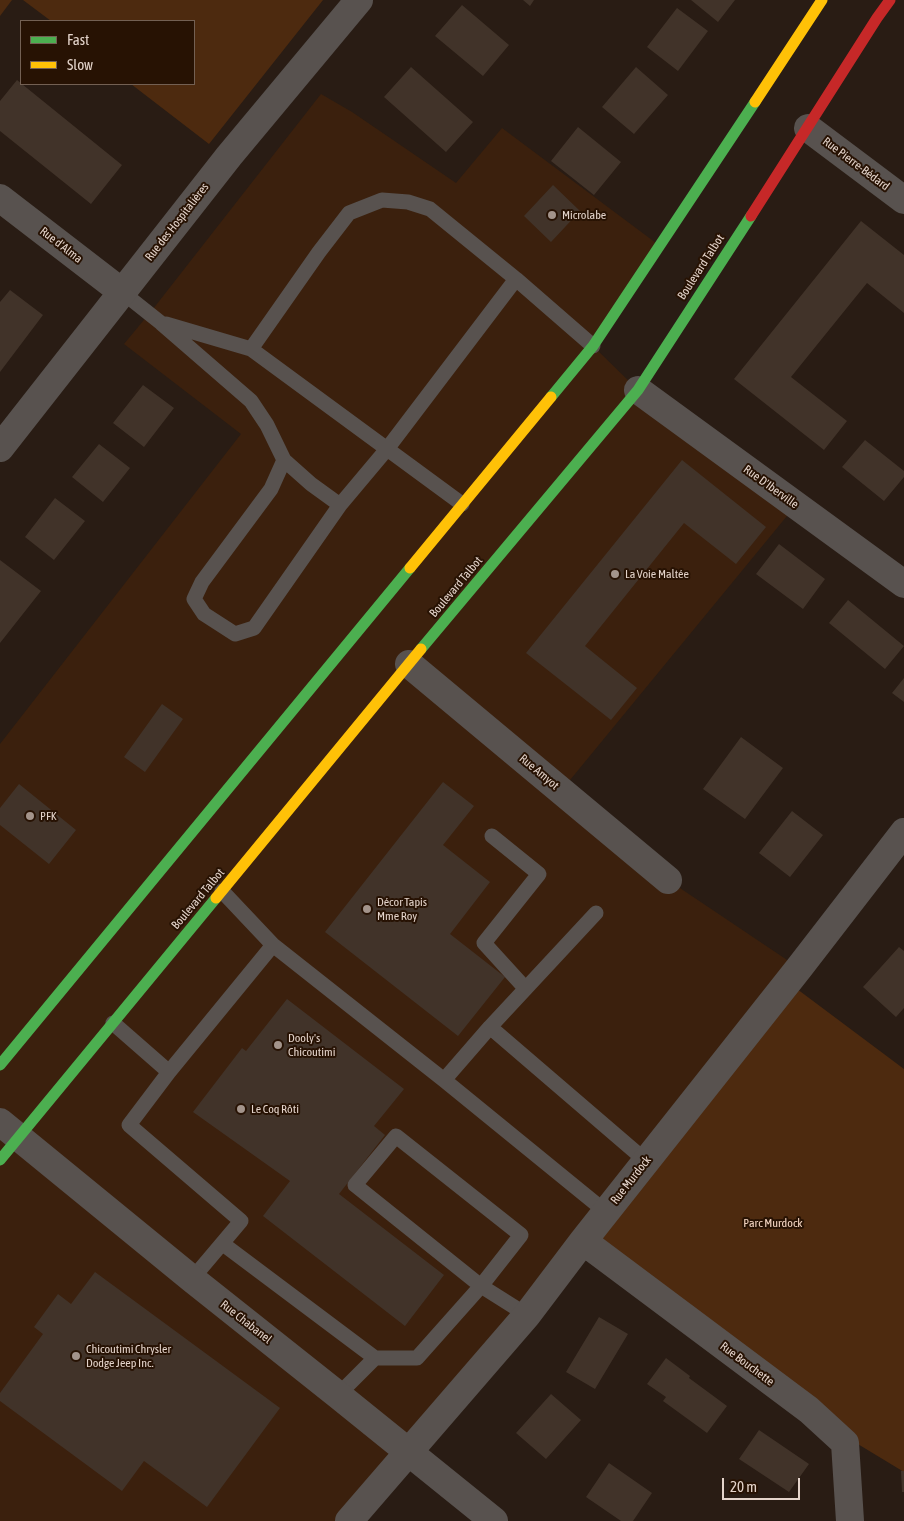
<!DOCTYPE html>
<meta charset="utf-8">
<style>
body{margin:0}
#map{position:relative;width:904px;height:1521px;overflow:hidden;background:#291c14;font-family:"Asap Condensed",sans-serif}
canvas{display:block}
.legend{position:absolute;left:20px;top:20px;width:175px;height:65px;box-sizing:border-box;background:#271203;border:1px solid #736053;margin:0;padding:6px 9px;list-style:none;font-size:15px;color:#e4d4cb}
.legend li{display:flex;align-items:center;gap:10px;height:25px}
.legend b{width:25px;border:1px solid #736053}
.scale{position:absolute;left:722px;top:1478px;width:78px;height:22px;box-sizing:border-box;border:2px solid #e4d4cb;border-top:0;padding-left:6px;font-size:15px;line-height:18px;white-space:nowrap;color:#e4d4cb;-webkit-text-stroke:4px #271203;paint-order:stroke}
</style>
<div id="map">
<canvas width="904" height="1521"></canvas>
<ul class="legend">
<li><b style="height:6px;background:#4caf50"></b>Fast</li>
<li><b style="height:6px;background:#ffc107"></b>Slow</li>
</ul>
<div class="scale">20 m</div>
</div>
<script>
const context = document.querySelector('canvas').getContext('2d');
context.lineJoin = 'round';
function fill(path, color) {
  context.fillStyle = color;
  context.fill(path, 'evenodd');
}
function stroke(path, color, width, dash) {
  context.strokeStyle = color;
  context.lineWidth = width;
  context.lineCap = dash ? 'butt' : 'round';
  context.setLineDash(dash || []);
  context.stroke(path);
}
function write(font, color, halo, rows, align = 'center') {
  context.font = font + ' "Asap Condensed",sans-serif';
  context.lineWidth = 4;
  context.setLineDash([]);
  context.textBaseline = 'middle';
  context.strokeStyle = halo;
  context.fillStyle = color;
  for (const [text, x, y, turn = 0] of rows) {
    context.save();
    context.translate(x, y);
    context.rotate((+turn || 0) * Math.PI / 180);
    context.textAlign = isNaN(turn) ? turn : align;
    if (halo) context.strokeText(text, 0, 0);
    context.fillText(text, 0, 0);
    context.restore();
  }
}
fill(new Path2D(`
 M321 94 352 112 456 183 502 128 660 246 593 346 638 390 796 505 561 791 668 880 799 968 349 1521H0V744L241 434 124 344 153 309Z`), '#3b200d');
fill(new Path2D(`
 M0 0H12L0 16Z
 M23 0H323L209 144 131 84H194V21H51Z
 M789 983 904 1069V1472L800 1409 592 1249Z`), '#4d2a0f');
fill(new Path2D(`
 M523 0H534L530 6Z
 M691 0H735L718 22Z
 M462 5 509 45 483 76 435 36Z
 M677 8 708 31 678 71 647 47Z
 M411 67 473 122 446 152 384 97Z
 M636 67 668 95 634 134 602 107Z
 M17 80 122 165 91 204 0 131V101Z
 M578 127 621 162 594 195 551 161Z
 M553 185 580 211 551 242 524 216Z
 M861 221 904 255V313L867 283 791 377 847 421 824 450 734 379Z
 M10 290 43 315 0 372V302Z
 M143 385 174 408 144 447 113 423Z
 M865 440 904 471V477L884 501 842 467Z
 M99 444 130 468 103 502 72 477Z
 M682 460 766 527 736 564 684 523 585 646 637 688 611 720 526 653Z
 M55 498 85 521 54 560 25 537Z
 M779 544 825 579 803 609 756 574Z
 M0 560 41 591 0 643Z
 M848 600 904 646 885 669 829 623Z
 M904 678V702L892 693Z
 M162 704 183 719 145 772 124 757Z
 M741 737 783 768 745 819 703 789Z
 M443 782 474 806 443 845 490 882 450 934 505 977 458 1036 325 932Z
 M19 784 76 830 49 864 0 825V808Z
 M792 811 823 835 790 877 759 853Z
 M899 947 904 951V1008L896 1017 863 987Z
 M287 999 404 1089 374 1126 385 1135 339 1194 444 1275 405 1326 263 1216 290 1181 193 1112 242 1048 246 1051Z
 M95 1272 280 1408 207 1507 144 1461 122 1491 0 1401V1393L43 1334 34 1327 58 1294 71 1304Z
 M599 1317 628 1334 595 1389 566 1372Z
 M666 1358 690 1376 689 1378 727 1406 707 1433 663 1401 666 1397 647 1384Z
 M551 1394 581 1420 546 1459 516 1433Z
 M759 1430 809 1464 789 1492 739 1459Z
 M609 1463 652 1493 633 1521H621L586 1497Z
 M901 1471H904V1492H902Z`), '#413329');
stroke(new Path2D(`
 M122 292 161 323 251 401 267 425 284 460 271 489 202 582 194 599 204 614 235 634 254 628 340 505 311 484 284 460
 M166 324 251 349
 M462 504 251 349 319 252 349 213 382 200 408 202 430 209 516 279 593 346
 M340 505 387 449 516 279
 M492 836 539 874 484 943 525 988
 M222 891 273 945
 M113 1023 169 1072
 M490 1027 596 913
 M444 1080 490 1027 646 1161
 M223 1244 375 1358H417L481 1286 521 1235 396 1136 355 1185 481 1286 527 1315
 M192 1279 241 1221 129 1125 169 1072 273 945 444 1080 606 1212
 M338 1395 375 1358`), '#58524f', 15);
stroke(new Path2D(`
 M808 128 904 200
 M0 198 122 292
 M638 390 904 584
 M0 448 229 156 359 0
 M409 664 668 880
 M0 1122 192 1279 338 1395 494 1521
 M583 1241 809 1410 845 1443 850 1521
 M349 1521 527 1315 583 1241 799 968 904 832`), '#58524f', 28);
stroke(new Path2D(`
 M551 397 593 346 755 102
 M421 649 638 390 751 216
 M0 1065 410 568
 M0 1160 216 898`), '#4caf50', 11);
stroke(new Path2D(`
 M755 102 822 0
 M410 568 551 397
 M216 898 421 649`), '#ffc107', 11);
stroke(new Path2D(`
 M751 216 877 18 890 0`), '#c62828', 11);
for (const [x, y, r, color] of [
 [552,215,5,"#a3948b"],
 [615,574,5,"#a3948b"],
 [30,816,5,"#a3948b"],
 [367,909,5,"#a3948b"],
 [278,1045,5,"#a3948b"],
 [241,1109,5,"#a3948b"],
 [76,1356,5,"#a3948b"]
]) {
  const dot = new Path2D();
  dot.arc(x, y, r, 0, 2 * Math.PI);
  context.fillStyle = color;
  context.fill(dot);
  stroke(dot, '#271203', 2);
}
write('12px', '#e4d4cb', '#271203', [
 ["Rue Pierre-Bédard",856,164,37],
 ["Rue des Hospitalières",177,222,-52],
 ["Rue d'Alma",61,245,38],
 ["Boulevard Talbot",701,267,-57],
 ["Rue D'Iberville",771,487,36],
 ["Boulevard Talbot",456,587,-50],
 ["Rue Amyot",539,772,40],
 ["Boulevard Talbot",198,899,-50],
 ["Rue Murdock",631,1180,-52],
 ["Rue Chabanel",246,1322,38],
 ["Rue Bouchette",747,1364,37]
]);
write('12px', '#e4d4cb', '#271203', [
 ["Microlabe",562,215],
 ["La Voie Maltée",625,574],
 ["PFK",40,816],
 ["Décor Tapis",377,902],
 ["Mme Roy",377,916],
 ["Dooly's",288,1038],
 ["Chicoutimi",288,1052],
 ["Le Coq Rôti",251,1109],
 ["Chicoutimi Chrysler",86,1349],
 ["Dodge Jeep Inc.",86,1363]
], 'left');
write('12px', '#f6d7c4', '#271203', [
 ["Parc Murdock",773,1223]
]);
</script>
